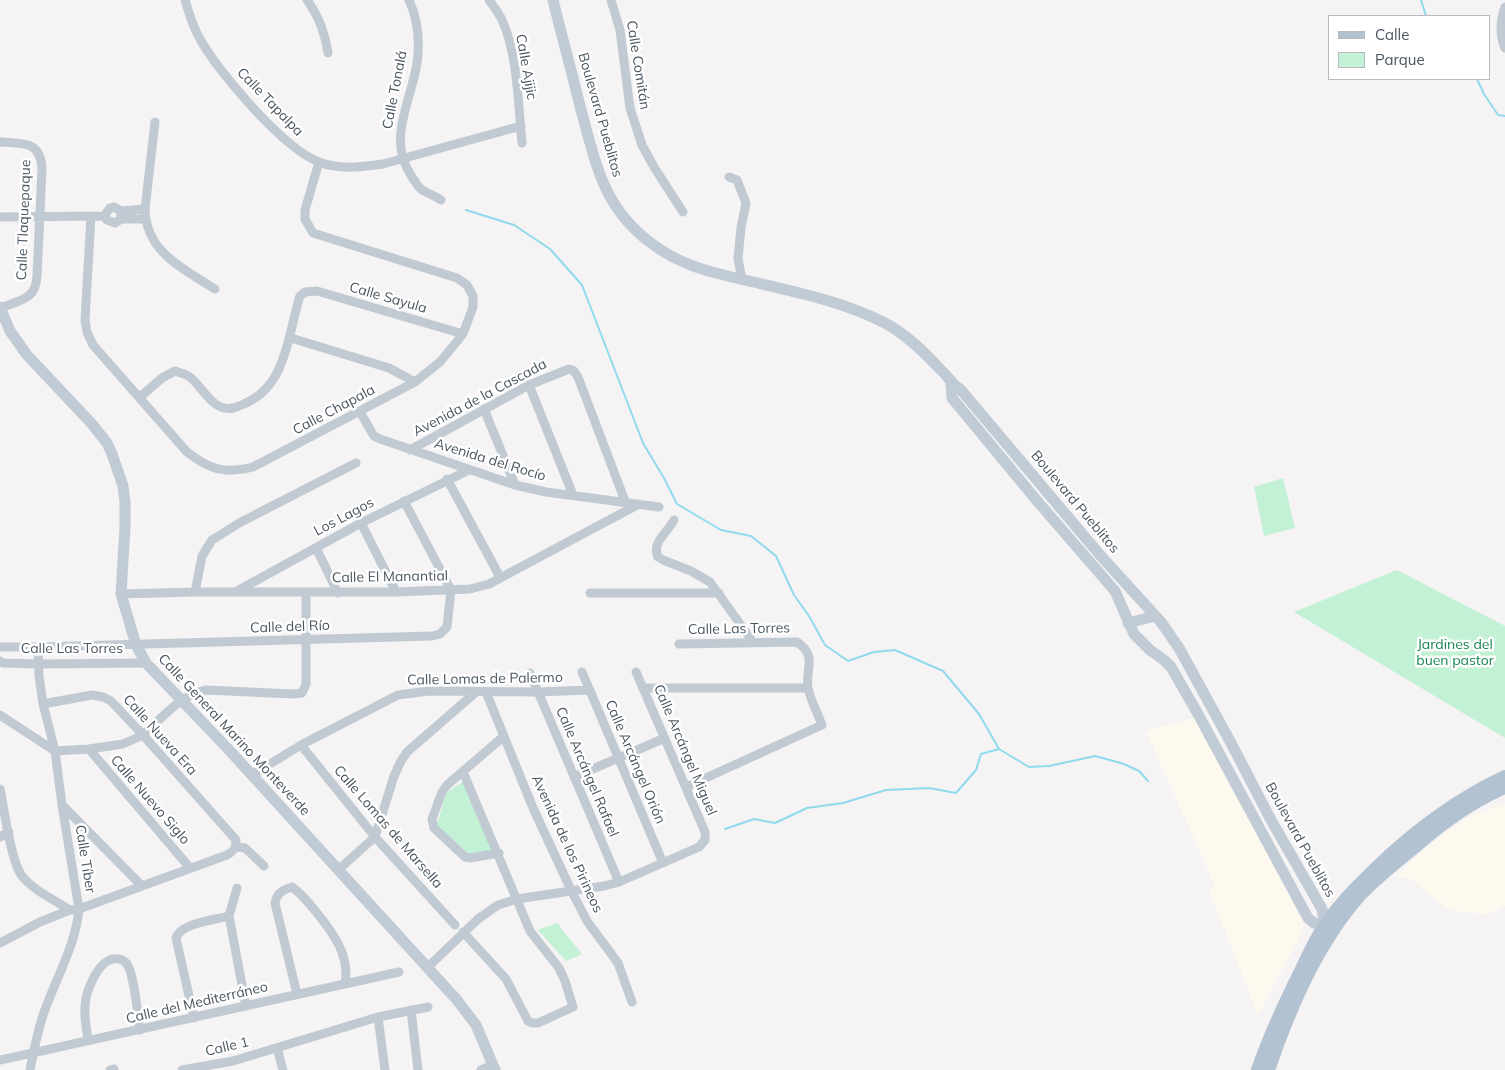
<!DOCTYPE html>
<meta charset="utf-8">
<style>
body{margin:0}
#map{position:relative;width:1505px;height:1070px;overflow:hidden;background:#f5f3f3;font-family:Mulish,sans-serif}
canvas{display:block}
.legend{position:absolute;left:1328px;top:15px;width:162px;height:65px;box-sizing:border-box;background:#fff;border:1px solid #b7bbc0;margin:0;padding:6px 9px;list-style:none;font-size:15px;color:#4a5661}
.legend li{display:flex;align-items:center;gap:10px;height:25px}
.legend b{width:25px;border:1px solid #b7bbc0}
</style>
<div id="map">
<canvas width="1505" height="1070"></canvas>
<ul class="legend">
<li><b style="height:6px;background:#b3c2d1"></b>Calle</li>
<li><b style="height:14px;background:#c3f1d5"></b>Parque</li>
</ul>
</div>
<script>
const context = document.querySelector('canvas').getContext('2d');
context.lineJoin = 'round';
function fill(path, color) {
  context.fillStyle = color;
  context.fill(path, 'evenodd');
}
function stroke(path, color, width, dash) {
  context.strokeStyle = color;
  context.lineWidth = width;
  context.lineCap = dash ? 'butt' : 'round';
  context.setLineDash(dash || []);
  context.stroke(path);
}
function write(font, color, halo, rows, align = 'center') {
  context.font = font + ' Mulish,sans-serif';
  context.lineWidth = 5;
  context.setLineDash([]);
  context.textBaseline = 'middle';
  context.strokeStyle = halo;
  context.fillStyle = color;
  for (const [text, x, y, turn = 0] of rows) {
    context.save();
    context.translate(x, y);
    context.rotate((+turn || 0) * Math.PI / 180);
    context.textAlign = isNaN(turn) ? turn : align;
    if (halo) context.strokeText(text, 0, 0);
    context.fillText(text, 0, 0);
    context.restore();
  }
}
fill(new Path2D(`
 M1195 718 1276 868 1303 923 1300 936 1258 1015 1209 890 1215 886 1146 731Z
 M1505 804V906L1489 914 1451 911 1410 879 1396 878 1412 860 1445 833 1469 817Z`), '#fdf9ef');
fill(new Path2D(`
 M1283 478 1295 528 1264 536 1254 487Z
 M1397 570 1505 626V738L1294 612Z
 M464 781 495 850 467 856 437 825 446 793Z
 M557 923 582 954 566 961 538 930Z`), '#c3f1d5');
stroke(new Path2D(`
 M1421 0 1426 16
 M1477 79 1484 94 1498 115 1505 116
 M466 210 514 225 550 249 582 285 643 443 664 478 677 504 721 530 751 536 776 556 794 595 809 616 825 645 848 661 874 652 895 650 943 671 979 714 999 749 1029 767 1049 766 1095 756 1124 764 1139 771 1148 781
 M725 829 754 819 775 823 807 808 843 803 886 790 929 788 956 793 976 770 981 754 999 749`), '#90daee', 2);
stroke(new Path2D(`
 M185 0C189 14 193 27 200 39 218 72 284 149 319 162 339 170 363 167 383 164L521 126
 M307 0C319 16 325 33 328 53
 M409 0C418 20 420 42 417 63 411 103 386 139 412 177 415 181 417 186 421 189 427 193 435 196 441 200
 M489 0C493 6 499 13 502 20 518 55 518 104 522 143
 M611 0 620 30 630 108 642 145 654 167 683 212
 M1505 7C1500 21 1499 34 1505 48
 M155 122 145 209C146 252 182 268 215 289
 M0 142C22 144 41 140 42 169L37 276C36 300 20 300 0 308V310
 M729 177 737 180 746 203 741 228 738 258 742 280
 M114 207 121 211V219L115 223 107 220 104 216 110 208Z
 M121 211 145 209
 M91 216 85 320 87 332 93 345 187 452C210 470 225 474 253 467L415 382 440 362 463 334 473 307V296L467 285 457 278 313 233 305 219V210L319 162
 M0 217 104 216
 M121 219H145
 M291 338 389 368 415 382
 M529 385 573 495
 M140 397 162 378 175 371C180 373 186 374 190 377 200 385 210 405 224 408 232 410 239 406 246 403 287 385 288 333 300 296L305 292 317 291 463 334
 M484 409 515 485
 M360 412 374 436 380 439 515 485 546 492 659 507
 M410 450 529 385 569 369 573 370 578 377 625 501
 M447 479 500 577
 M674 520C669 531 651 542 658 557L663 560 691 571 710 582 753 642
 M361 523 396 592
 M316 548 338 593
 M237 591 361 523 469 470
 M195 592 202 556 212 540 241 522 356 463
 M590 593H719
 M121 594 195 592H396L470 589 489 584 639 504
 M679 644 797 642C818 656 805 669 808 688 810 699 818 714 822 725L686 787
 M0 647H38L432 636 440 634 447 627 451 590 404 501
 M0 661 3 663 38 664 146 663
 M582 672 663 863
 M530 673 619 882
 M643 688H808
 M486 692 533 808 571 890 587 921 618 963 632 1002
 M0 715 55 751 89 749 123 744 143 735C162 718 180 695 206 690L293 694 302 693 306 684V593
 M301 745 375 837 455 925
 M89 749 190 868
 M463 772 530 931 559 968 565 981 573 1007 538 1023H532L528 1021 506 979 463 932
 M252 775 301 745 398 695 429 691 538 692 590 690
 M574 777 665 738
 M0 789C4 808 11 862 22 876 34 891 55 900 70 910
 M62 805 141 885
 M0 837 9 832
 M236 847 245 848 264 866
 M499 853 470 858 465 857 434 828 432 819 442 792 447 785 503 737
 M338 870 375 837 394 776 401 761 407 752 476 692
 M237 888 229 916 246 1006
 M0 943 40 922 70 910 79 909 227 855C234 851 236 848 236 840L143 735 111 701 103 697 92 695 43 704
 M428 967 478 919 498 905 517 899 604 886 619 882 699 847 705 840V832L636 672
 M297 994 275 903C277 893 282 890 292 887 302 894 309 903 317 913 334 934 350 956 345 984
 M411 1010 418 1070
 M378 1017 385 1070
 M194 1018 176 938C181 923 214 920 229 916
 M88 1041C87 1030 84 1018 85 1007 85 993 97 963 112 959 117 958 123 959 126 963 134 971 138 1017 140 1030
 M277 1048 283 1070
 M0 1060 399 972
 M30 1070C34 1049 38 1027 46 1007 58 975 76 943 79 909L62 805 55 751 43 704 39 676 38 647
 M110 1070 114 1069
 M182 1070 233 1061 378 1017 428 1007
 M481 1070 493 1065`), '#c1cad2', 9);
stroke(new Path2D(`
 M553 0C562 37 572 73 581 110 588 134 593 159 603 182 623 230 666 261 716 273 773 288 832 296 885 323 906 334 924 352 940 369 949 377 950 383 961 390L1100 555 1161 622 1179 648 1231 743 1271 820 1322 909 1325 924 1314 923 1308 918 1198 714 1171 667 1164 660 1150 650 1134 634 1115 591 1038 502 952 398 951 383
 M0 307 10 331 27 355 92 424 107 443 112 454 123 486 125 502V527L121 594 136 645 146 663 230 751 457 1000 476 1025 495 1070
 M1128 623 1155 616`), '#c1cbd6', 11);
stroke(new Path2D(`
 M1257 1070C1269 1035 1285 1001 1301 969 1308 954 1315 939 1324 925 1338 905 1355 887 1372 871 1412 832 1455 799 1505 776
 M1269 1070C1290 1009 1317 945 1360 896 1377 878 1397 862 1417 846 1445 822 1471 803 1505 788`), '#b3c2d1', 12);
write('14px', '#4a5661', '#fff', [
 ["Calle Comitán",638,65,81],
 ["Calle Ajijic",526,67,80],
 ["Calle Tonalá",395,90,-79],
 ["Calle Tapalpa",270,102,46],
 ["Boulevard Pueblitos",600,115,74],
 ["Calle Tlaquepaque",24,220,-88],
 ["Calle Sayula",388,298,16],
 ["Avenida de la Cascada",480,398,-28],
 ["Calle Chapala",334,410,-28],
 ["Avenida del Rocío",490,460,17],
 ["Boulevard Pueblitos",1075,502,50],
 ["Los Lagos",344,517,-28],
 ["Calle El Manantial",390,577,-1],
 ["Calle del Río",290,627,-2],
 ["Calle Las Torres",739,629,-1],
 ["Calle Las Torres",72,649],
 ["Calle Lomas de Palermo",485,679,-1],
 ["Calle Nueva Era",160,735,48],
 ["Calle General Marino Monteverde",234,735,47],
 ["Calle Arcángel Miguel",685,750,67],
 ["Calle Arcángel Orión",635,762,67],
 ["Calle Arcángel Rafael",587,772,67],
 ["Calle Nuevo Siglo",150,800,49],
 ["Calle Lomas de Marsella",388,827,49],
 ["Boulevard Pueblitos",1300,840,61],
 ["Avenida de los Pirineos",567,844,65],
 ["Calle Tíber",85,859,81],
 ["Calle del Mediterráneo",197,1003,-13],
 ["Calle 1",227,1047,-13]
]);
write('14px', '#17864f', '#fff', [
 ["Jardines del",1455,645],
 ["buen pastor",1455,661]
]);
</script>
